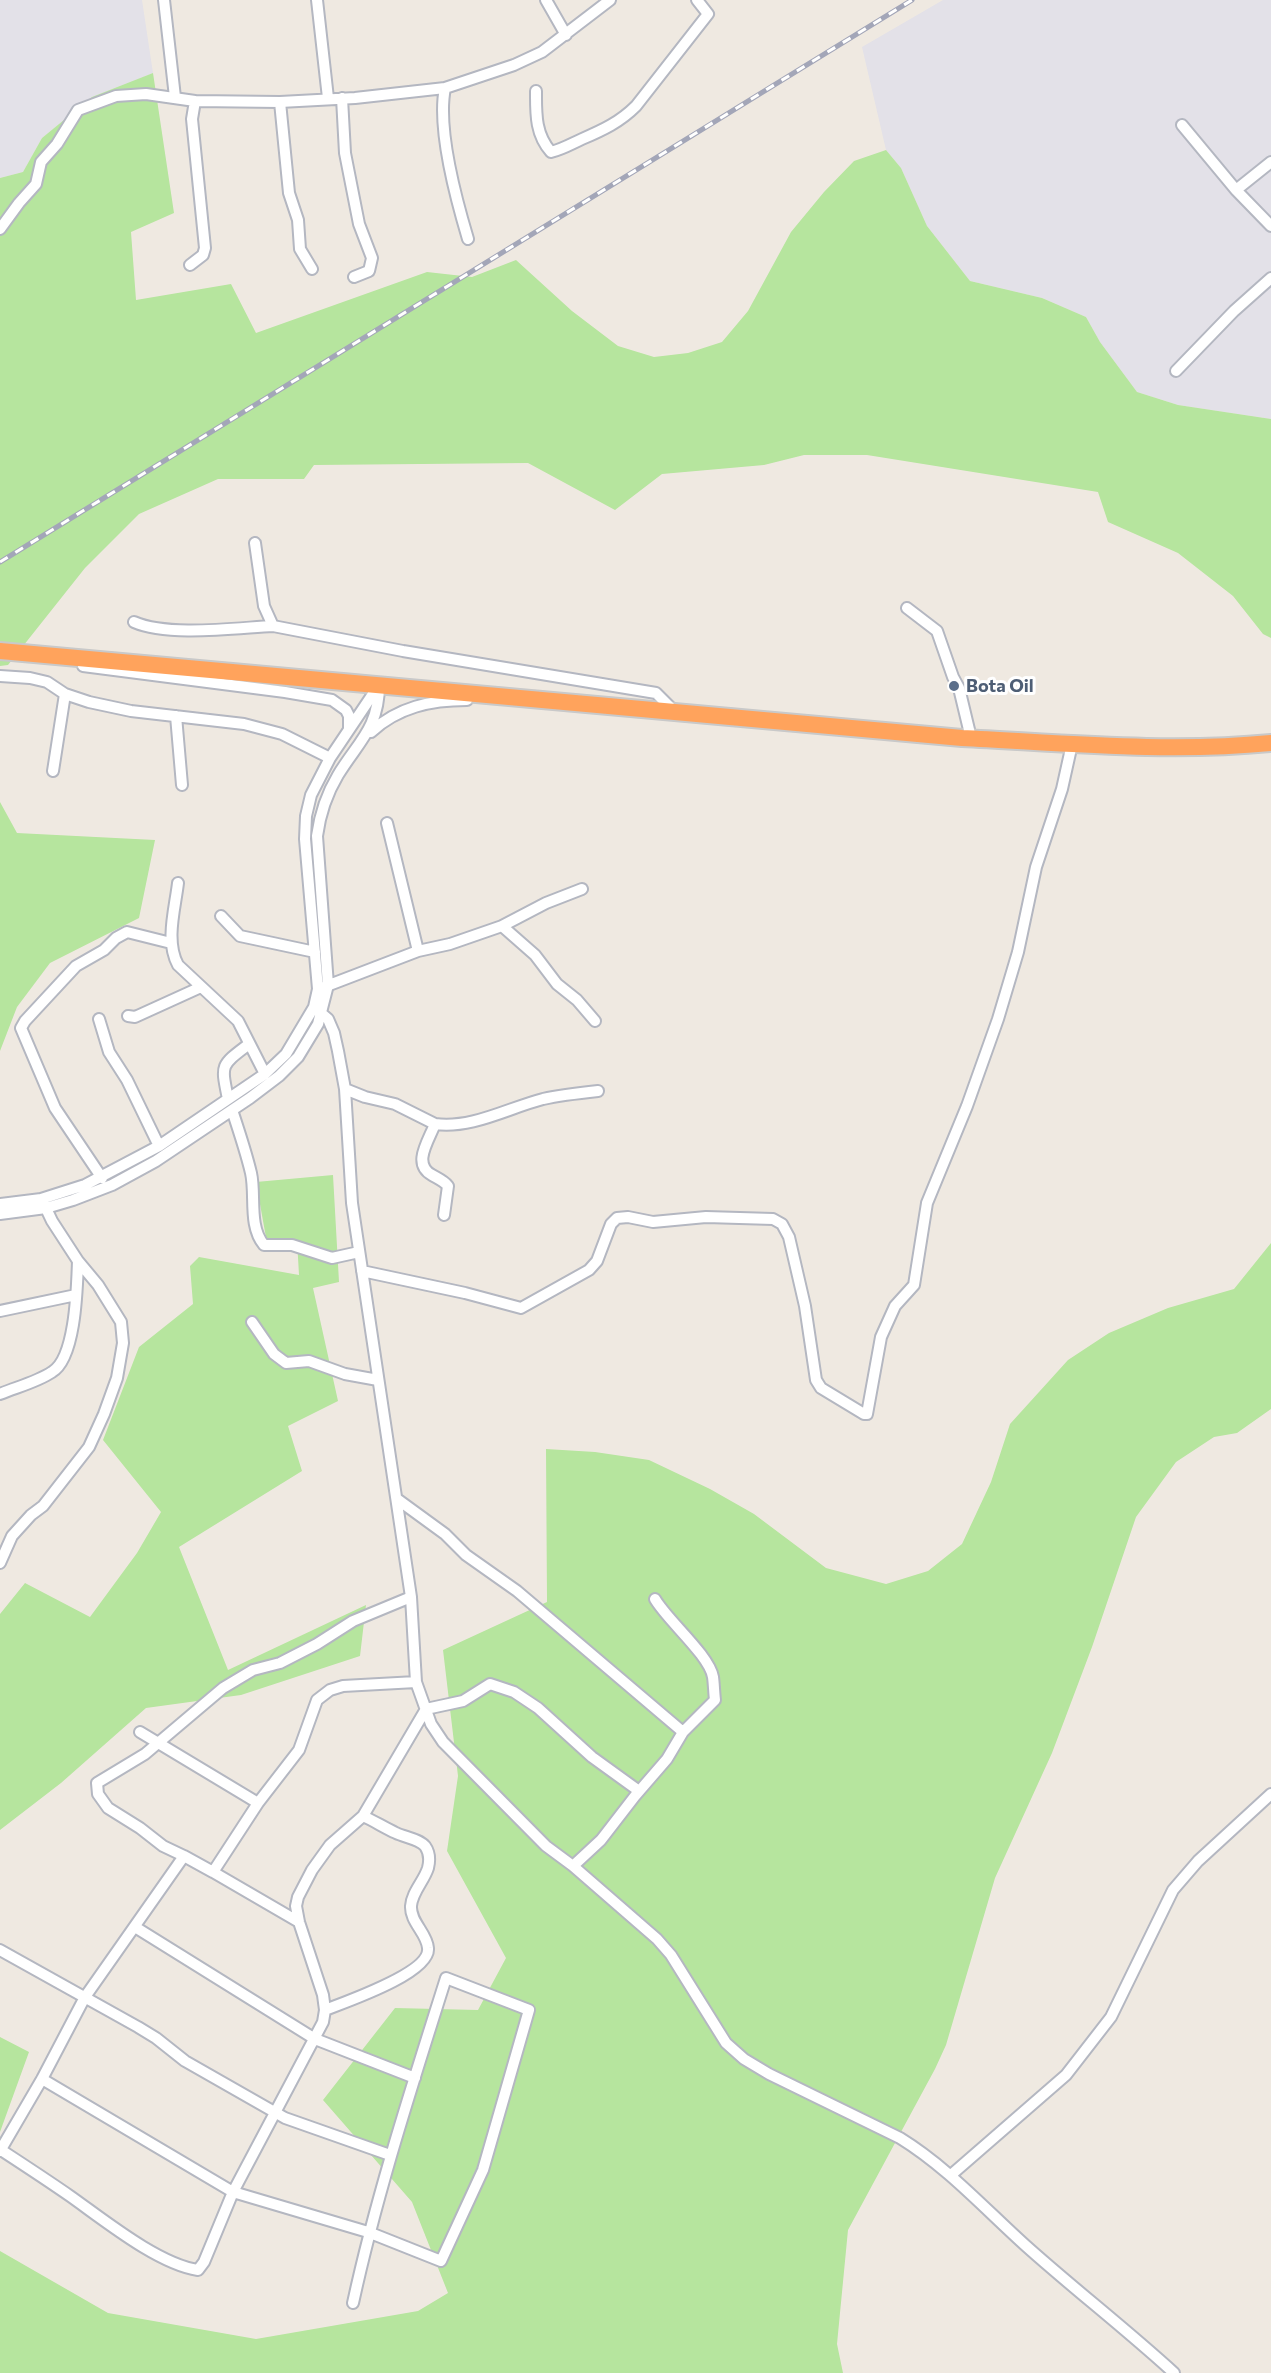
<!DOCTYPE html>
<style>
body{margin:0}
canvas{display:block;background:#efe9e1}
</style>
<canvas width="1271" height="2373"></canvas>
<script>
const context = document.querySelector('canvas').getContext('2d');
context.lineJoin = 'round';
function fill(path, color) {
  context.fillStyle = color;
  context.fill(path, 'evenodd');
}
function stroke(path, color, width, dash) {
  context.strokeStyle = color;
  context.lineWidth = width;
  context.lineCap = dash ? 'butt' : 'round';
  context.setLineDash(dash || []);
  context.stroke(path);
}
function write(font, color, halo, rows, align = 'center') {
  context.font = font + ' Commissioner,sans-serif';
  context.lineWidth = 6;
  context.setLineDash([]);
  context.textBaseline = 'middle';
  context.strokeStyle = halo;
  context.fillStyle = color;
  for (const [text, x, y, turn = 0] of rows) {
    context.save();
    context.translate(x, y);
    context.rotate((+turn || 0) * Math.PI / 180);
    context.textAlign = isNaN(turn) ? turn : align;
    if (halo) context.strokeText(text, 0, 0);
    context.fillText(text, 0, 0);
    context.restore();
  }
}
fill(new Path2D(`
 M0 0H142L153 73 92 98 42 138 23 172 0 178Z
 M943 0H1271V419L1178 405 1137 392 1100 342 1086 317 1042 298 970 281 927 226 901 168 886 150 862 47Z`), '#e3e1e8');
fill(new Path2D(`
 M153 73 174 213 131 232 136 300 231 284 256 333 427 272 472 277 516 260 572 311 618 346 654 357 688 353 722 342 748 311 791 232 824 192 854 161 886 150 901 168 927 226 970 281 1042 298 1086 317 1100 342 1137 392 1178 405 1271 419V638L1263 634 1233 596 1178 553 1108 522 1098 492 867 455H804L764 465 662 474 615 510 528 463 314 465 304 479H218L139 514 85 568 8 665 0 666V178L23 172 42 138 92 97Z
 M0 802 17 833 155 840 139 918 50 963 17 1007 0 1051Z
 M333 1175 339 1282 313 1288 338 1401 288 1426 302 1471 179 1547 228 1670 366 1605 360 1656 241 1695 146 1708 61 1783 0 1830V1614L25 1583 90 1617 137 1553 161 1512 103 1440 139 1347 193 1304 190 1266 199 1257 299 1275 297 1240 267 1243 256 1182Z
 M1271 1243V1409L1237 1433 1214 1437 1176 1462 1136 1517 1092 1647 1052 1753 995 1878 946 2045 935 2069 848 2230 837 2344 843 2373H0V2251L108 2313 256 2339 418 2311 448 2293 412 2202 323 2100 395 2008 478 2010 506 1958 447 1851 458 1776 443 1650 547 1602 546 1449 595 1452 649 1460 710 1489 754 1514 826 1568 886 1584 928 1571 962 1544 991 1482 1010 1424 1068 1360 1109 1333 1168 1308 1234 1289Z
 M0 2037 29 2052 0 2132Z`), '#b6e59e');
const minor = new Path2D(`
 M164 0 175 97
 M317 0 328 98
 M546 0 566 35
 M445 88C437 127 456 199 468 239
 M536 91C536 113 535 134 551 152 563 149 571 144 582 139 603 130 620 122 636 106L708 14 697 0
 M342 98 345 153 359 224 372 258 369 271 354 277
 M280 102 289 193 298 220 300 249 312 269
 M1182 125 1236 190 1271 226
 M1236 190 1271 162
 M0 229 19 203 36 184 41 162 57 144 78 110 116 96 146 94 195 101 280 102 355 98 445 88 514 65 542 52 610 0
 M190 265 203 255 205 248 192 119 195 101
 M1176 371 1234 311 1271 278
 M255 543 264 606 273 626 403 651 656 693 675 712
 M907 608 937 631 953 677 959 688 971 738
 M134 622C168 637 235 628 273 626
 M83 666 285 692 332 700 346 710 349 716V728
 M0 676 30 678 47 682 65 694 89 702 131 711 244 724 282 734 330 758
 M176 716 182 785
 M371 732C398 707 431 700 467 700
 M53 771 65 694
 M387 823 418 951
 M178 883C175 909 165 941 178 965L238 1021 265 1074
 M221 916 240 936 315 952
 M502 926 546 903 582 889
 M324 987 418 951 450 944 502 926 535 955 557 984 577 1000 595 1021
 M314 1007 328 1019 334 1033 338 1051 345 1089 352 1203 411 1597 416 1682 431 1724 443 1742 546 1846 573 1866 657 1939 671 1955 726 2043 744 2059 769 2074 900 2138C947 2167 984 2208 1025 2245 1074 2289 1126 2329 1174 2373
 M128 1016 135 1017 201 987
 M99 1019 109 1052 127 1080 159 1146
 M345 1089 365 1097 395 1104 435 1124C472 1129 508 1108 543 1099 561 1095 579 1093 598 1091
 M228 1099C221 1064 220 1066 249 1044
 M232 1110C239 1131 246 1152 251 1173 256 1195 248 1226 264 1245H292L332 1258 359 1252
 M435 1124C428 1142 412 1164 432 1175 439 1179 444 1181 448 1186L444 1215
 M102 1178 55 1108 21 1028 25 1021 76 966 104 950 116 938 127 932 171 943
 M0 1204 41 1199 85 1185 159 1146 265 1074 286 1054 314 1007 318 989 305 839 306 816 311 795 330 758 379 685
 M0 1214 46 1208 73 1200 112 1185 156 1161 250 1098 279 1076 298 1057 318 1024 328 985 317 836C320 814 326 795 338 775 358 742 379 728 379 685
 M362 1271 465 1293 521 1308 589 1270 597 1261 611 1224 617 1218 628 1217 653 1222 706 1217 773 1219 782 1224 789 1237 805 1306 816 1380 821 1388 864 1414H867L881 1337 895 1306 914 1285 927 1203 967 1106 998 1019 1018 952 1036 867 1062 789 1072 744
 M0 1311 76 1295
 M252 1322 274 1354 286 1363 309 1361 345 1374 378 1380
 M0 1394C17 1387 37 1382 52 1372 76 1358 77 1286 78 1261
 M397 1499 445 1534 466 1555 517 1591 683 1732 667 1759 635 1796 601 1840 573 1866
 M0 1563 12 1536 31 1515 43 1506 89 1447 104 1414 117 1378 123 1343 121 1322 98 1285 78 1261 52 1221 43 1202
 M655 1599C667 1620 709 1655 713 1677 714 1684 714 1692 715 1700L683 1732
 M140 1732 258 1803
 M184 1856 163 1846 140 1828 108 1808 98 1794 97 1783 145 1754 223 1688 253 1670 280 1663 317 1644 353 1621 411 1597
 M213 1872 299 1922
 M135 1927 315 2039 415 2078
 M0 1950 138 2027 156 2038 185 2061 285 2118 390 2155
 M325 2010C345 2002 431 1973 428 1948 427 1933 410 1922 411 1906 412 1892 424 1881 428 1868 430 1860 430 1853 425 1846 419 1839 404 1837 396 1833 385 1828 374 1821 363 1816
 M42 2079 233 2192 368 2232 441 2261 483 2170 529 2010 446 1978C412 2086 377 2193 353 2303
 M1 2150C24 2165 47 2180 70 2196 104 2220 158 2264 198 2270L204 2262 233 2192 323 2022 325 2010 323 1995 299 1922 296 1906 298 1897 312 1870 330 1845 363 1816 426 1709 463 1701 490 1684 514 1692 538 1708 592 1757 639 1791
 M0 2151 42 2079 85 1997 184 1856 213 1872 258 1803 299 1750 317 1700 330 1690 343 1686 416 1682
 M951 2175 1066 2075 1111 2017 1173 1890 1198 1861 1271 1794`);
const highway = new Path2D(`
 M0 651 962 738C1064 743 1168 753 1271 743`);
stroke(minor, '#b4b7c1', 14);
stroke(highway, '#c9c9c9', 20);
stroke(minor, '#fff', 10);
stroke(highway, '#ffa35c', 16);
const rail = new Path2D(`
 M0 562 912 0`);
stroke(rail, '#a3a6b8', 5);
stroke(rail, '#fff', 3, [9]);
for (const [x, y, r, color] of [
 [954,686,6,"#5c6f8a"]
]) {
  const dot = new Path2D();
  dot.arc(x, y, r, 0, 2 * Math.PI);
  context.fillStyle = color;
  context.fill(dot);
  stroke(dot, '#fff', 2);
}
write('bold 18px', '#4e5e75', '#fff', [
 ["Bota Oil",966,686]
], 'left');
</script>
